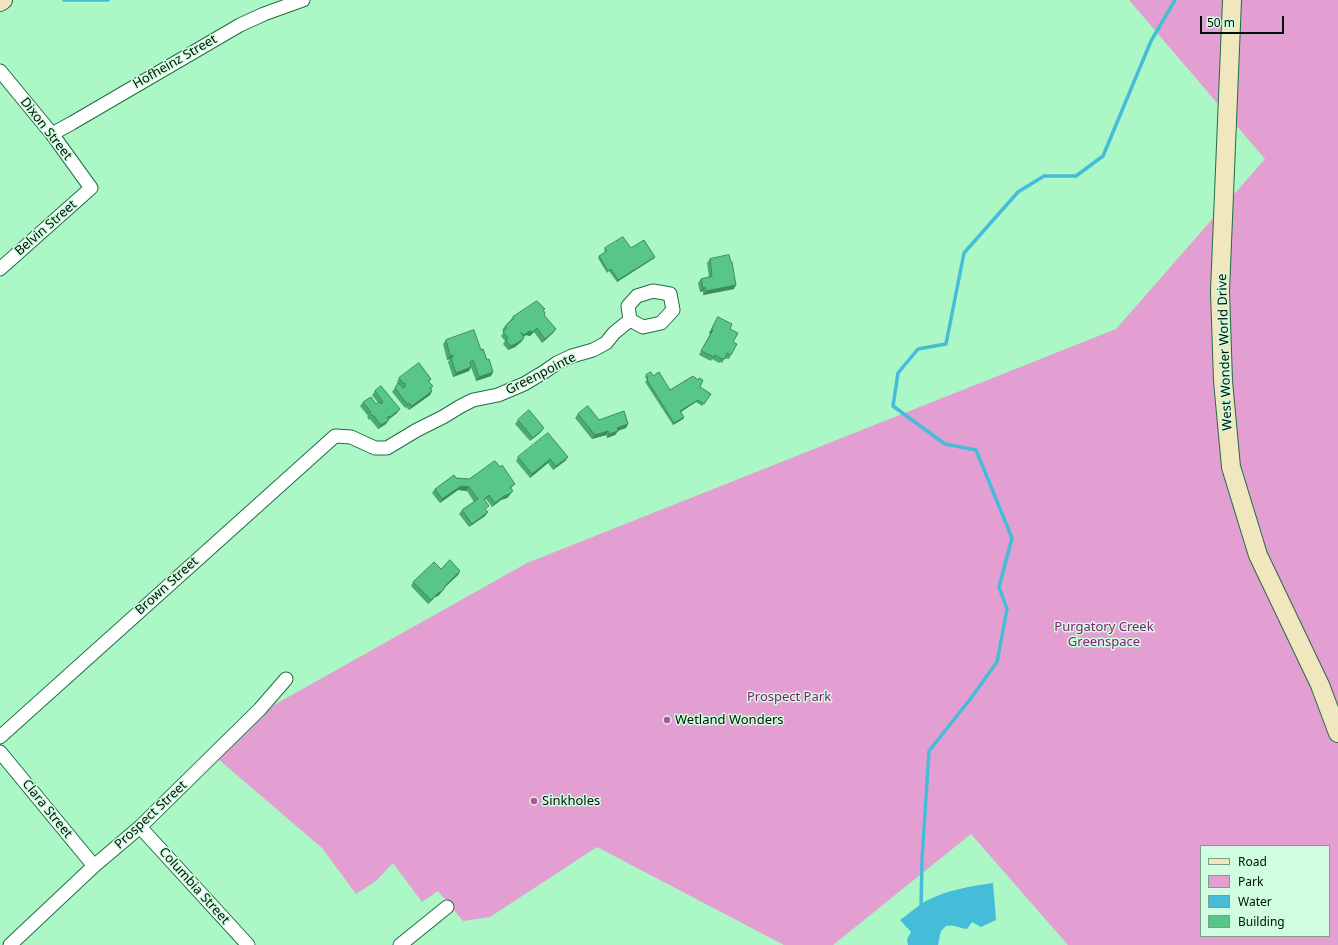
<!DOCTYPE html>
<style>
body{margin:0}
#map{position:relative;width:1338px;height:945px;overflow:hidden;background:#abf7c6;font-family:"Noto Sans",sans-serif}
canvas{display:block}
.legend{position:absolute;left:1200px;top:845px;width:130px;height:92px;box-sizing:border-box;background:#d0fcdf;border:1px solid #7d9e88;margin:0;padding:5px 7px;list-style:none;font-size:12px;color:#001106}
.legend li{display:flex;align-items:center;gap:8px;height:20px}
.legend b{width:20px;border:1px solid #7d9e88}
.scale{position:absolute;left:1200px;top:16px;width:84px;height:18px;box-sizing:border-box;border:2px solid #001106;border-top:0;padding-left:5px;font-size:12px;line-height:14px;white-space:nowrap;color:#001106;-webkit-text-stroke:3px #d0fcdf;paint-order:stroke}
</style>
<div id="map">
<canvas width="1338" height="945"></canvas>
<ul class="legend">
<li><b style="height:5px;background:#f0e7bf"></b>Road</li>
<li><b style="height:11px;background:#e39fd2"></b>Park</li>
<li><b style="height:11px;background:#46bdd8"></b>Water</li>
<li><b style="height:11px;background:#57c686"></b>Building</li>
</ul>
<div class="scale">50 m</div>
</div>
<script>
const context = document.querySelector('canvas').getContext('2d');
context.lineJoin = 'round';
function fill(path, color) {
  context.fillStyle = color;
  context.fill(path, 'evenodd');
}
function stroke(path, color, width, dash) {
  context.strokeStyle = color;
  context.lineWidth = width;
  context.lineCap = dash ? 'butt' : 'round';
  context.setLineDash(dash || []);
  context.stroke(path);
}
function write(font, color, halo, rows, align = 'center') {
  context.font = font + ' "Noto Sans",sans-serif';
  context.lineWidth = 3;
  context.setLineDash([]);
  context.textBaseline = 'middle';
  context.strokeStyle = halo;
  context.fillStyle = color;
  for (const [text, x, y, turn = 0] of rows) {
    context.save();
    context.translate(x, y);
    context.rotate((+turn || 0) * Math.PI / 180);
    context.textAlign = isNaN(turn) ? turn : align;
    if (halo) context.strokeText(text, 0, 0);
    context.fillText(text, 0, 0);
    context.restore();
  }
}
fill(new Path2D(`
 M1129 0H1338V945H1068L971 834 833 945H784L597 847 490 917 463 921 438 891 422 902 393 863 376 881 356 894 322 848 217 758 231 748 274 705 527 563 1116 329 1265 159ZM1201 846H1329V936H1201Z`), '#e39fd2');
fill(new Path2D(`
 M993 883 996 920 981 927 972 922 967 929C959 928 953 924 946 926L941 931 938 945H908L907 939 911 932 900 920C909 914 918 905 928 900 948 890 971 886 993 883Z`), '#46bdd8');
stroke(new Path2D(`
 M64 0H108
 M921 908 922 860 929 751 971 698 997 662 1007 609 999 587 1012 538 976 450 945 444 893 406 898 373 918 349 946 344 964 253 1018 192 1044 176H1076L1103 156 1151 41 1175 0`), '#46bdd8', 3.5);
const minor = new Path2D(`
 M0 71 52 134 91 188 0 269
 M52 134 72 123 240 25 264 14 303 0
 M0 737 335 436 351 437 375 448H387L417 430 443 417 461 406 473 400 498 395 524 384 544 372 557 363 572 356 593 350 606 343 614 333 630 320 643 327 661 323 673 310 670 294 653 291 637 296 628 306 630 320
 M0 752 94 866
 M140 827 248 945
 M10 945 94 866 140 827 260 709 286 679
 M400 945 447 907`);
const secondary = new Path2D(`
 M1232 0 1220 291 1223 381 1231 467 1258 555 1320 685 1338 733
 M0 2 3 0`);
stroke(minor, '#206d44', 15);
stroke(secondary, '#206d44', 20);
stroke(minor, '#fff', 13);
stroke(secondary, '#f0e7bf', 18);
fill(new Path2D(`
 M605 248H631L655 257 653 259 617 282 609 271 607 273 598 258 599 256 605 252 604 250Z
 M710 259 734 289 703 295V291L700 292 698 283 701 279 709 277 707 263Z
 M544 311 545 313 544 315 556 329 553 333 542 343 534 332 530 336 526 335 523 337 524 338 521 342 515 347 508 350 503 344 505 341 501 336 504 332 502 330 513 317Z
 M718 317 730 329 733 342 731 355 729 359 725 358 722 363 720 362 719 363 712 359 711 361 699 355 710 334 709 333Z
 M446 340 481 350 493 372 491 376 476 381 471 367 469 371 453 377 448 362 450 359 447 360 443 344Z
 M646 375 653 376 670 390 700 387 711 394 702 406 696 402 681 412 684 417 683 419 673 425 645 382 647 380 645 377Z
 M399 378 431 379 429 382 433 386 431 389 432 391 430 395 409 410 406 407 405 408 392 392 398 383 397 382Z
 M375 391 397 413 388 420 386 424 378 429 370 419 369 420 367 417 368 416 360 406 363 402 376 404 378 403 372 395Z
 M578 414 599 420 628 424 626 428 618 431 615 435 607 438 606 435 592 439 575 418Z
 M518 420 541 432 530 441 515 424Z
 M518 457H568L565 461 553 470 548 463 530 478 516 461Z
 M500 467 515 484 511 488 510 495 507 498 501 500 492 507 486 499 485 500 486 510 485 516 469 527 459 514 462 510 474 502 467 491 458 490 440 503 432 493 435 489 456 478 469 479Z
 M441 569 460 571 458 575 444 587V589L441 593 438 596 435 597 428 604 411 586 413 582Z`), '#4baa73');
fill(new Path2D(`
 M655 257 653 259 617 282 618 280Z
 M736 285 734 289 703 295 706 291Z
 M705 287 703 291 700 292 703 288Z
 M537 328 534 332 530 336 526 335 521 339 524 335 529 331Z
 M556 329 553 333 542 343 545 339Z
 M712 329 713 330 710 334 709 333Z
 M524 338 521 342 515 347 508 350 511 346Z
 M453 355 450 359 447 360 450 356Z
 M471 367 469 371 453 377 456 373Z
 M493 372 491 376 476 381 479 377Z
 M432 391 430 395 409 410 412 406Z
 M698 400 696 402 679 413 680 411Z
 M400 409 397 413 388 420 386 424 378 429 381 425 388 420 390 417Z
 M684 417 683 419 673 425 674 423Z
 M628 424 626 428 614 432 617 428Z
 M544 428 541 432 530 441 533 438Z
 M608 431 606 435 592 439 595 435Z
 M618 431 615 435 607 438 609 434Z
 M568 457 565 461 553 470 556 466Z
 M550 459 548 463 530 478 532 474Z
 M461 486 469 487 467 491 458 490 440 503 442 499Z
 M513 491 507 498 501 500 492 507 495 503Z
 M488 512 485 516 469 527 472 524Z
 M460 571 458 575 442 590 445 586Z
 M444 589 438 596 435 597 428 604 431 600 438 593Z`), '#3d8b5e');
const building = new Path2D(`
 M623 237 631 248 644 240 655 257 618 280 611 269 608 271 599 256 607 251 605 248Z
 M729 255 731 262H732L736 285 706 291 705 287 703 288 701 279 712 276 710 259Z
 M537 301 545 309 543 310 545 313 544 315 556 329 545 339 537 328 533 332 529 331 524 335 521 332 524 338 517 343 511 346 506 340 508 338 503 332 507 328 505 326 514 318 513 317Z
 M718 317 732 324 730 329 738 333 733 342 737 344 731 355 727 353 725 359 723 358 722 359 715 355 714 357 701 351 713 330 712 329Z
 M474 330 481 350 483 349 487 360 489 359 493 372 479 377 473 360 470 362 471 367 456 373 451 358 453 357V355L450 356 446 340Z
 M419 363 431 379 428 381 433 386 430 388 432 391 412 406 409 403 407 404 395 388 398 383 403 388 405 387V383L404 384 399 378Z
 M651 372 653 376 659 372 670 390 693 376 698 380 699 378 703 380 700 387 711 394 704 404 698 400 680 411 684 417 674 423 647 380 648 379 646 375Z
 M381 386 400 409 390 417 389 416 387 418 389 420 381 425 373 415 372 416 370 413 371 412 363 402 371 397 376 404 379 402 381 404 383 402 375 391Z
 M588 406 599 420 624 411 628 424 617 428 618 431 609 434 608 431 595 435 578 414Z
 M529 410 544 428 533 438 518 420Z
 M548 433 568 457 556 466 550 459 532 474 518 457Z
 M495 461 500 467 502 465 515 484 510 487 513 491 509 494 504 496 495 503 489 495 484 499 489 506 485 509 488 512 472 524 462 510 478 499 469 487 461 486 442 499 435 489 454 475 456 478 469 479Z
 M450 560 460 571 445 586 444 589 441 592 438 593 431 600 413 582 434 562 441 569Z`);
fill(building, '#57c686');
stroke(building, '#3d8b5e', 1);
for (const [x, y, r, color] of [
 [667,720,4,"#bc4ba6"],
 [534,801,4,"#bc4ba6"]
]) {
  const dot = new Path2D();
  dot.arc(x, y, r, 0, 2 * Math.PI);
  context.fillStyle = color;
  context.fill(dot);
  stroke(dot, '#d0fcdf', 1.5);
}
write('13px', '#001106', '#d0fcdf', [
 ["Hofheinz Street",175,62,-30],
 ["Dixon Street",46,129,52],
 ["Belvin Street",46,228,-41],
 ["West Wonder World Drive",1225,352,-92],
 ["Greenpointe",541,374,-27],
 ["Brown Street",167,586,-42],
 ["Clara Street",47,809,51],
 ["Prospect Street",151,815,-43],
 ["Columbia Street",194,886,48]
]);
write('13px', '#851c74', '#d0fcdf', [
 ["Purgatory Creek",1104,627],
 ["Greenspace",1104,642],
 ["Prospect Park",789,697]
]);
write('13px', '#001106', '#d0fcdf', [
 ["Wetland Wonders",675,720],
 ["Sinkholes",542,801]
], 'left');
</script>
